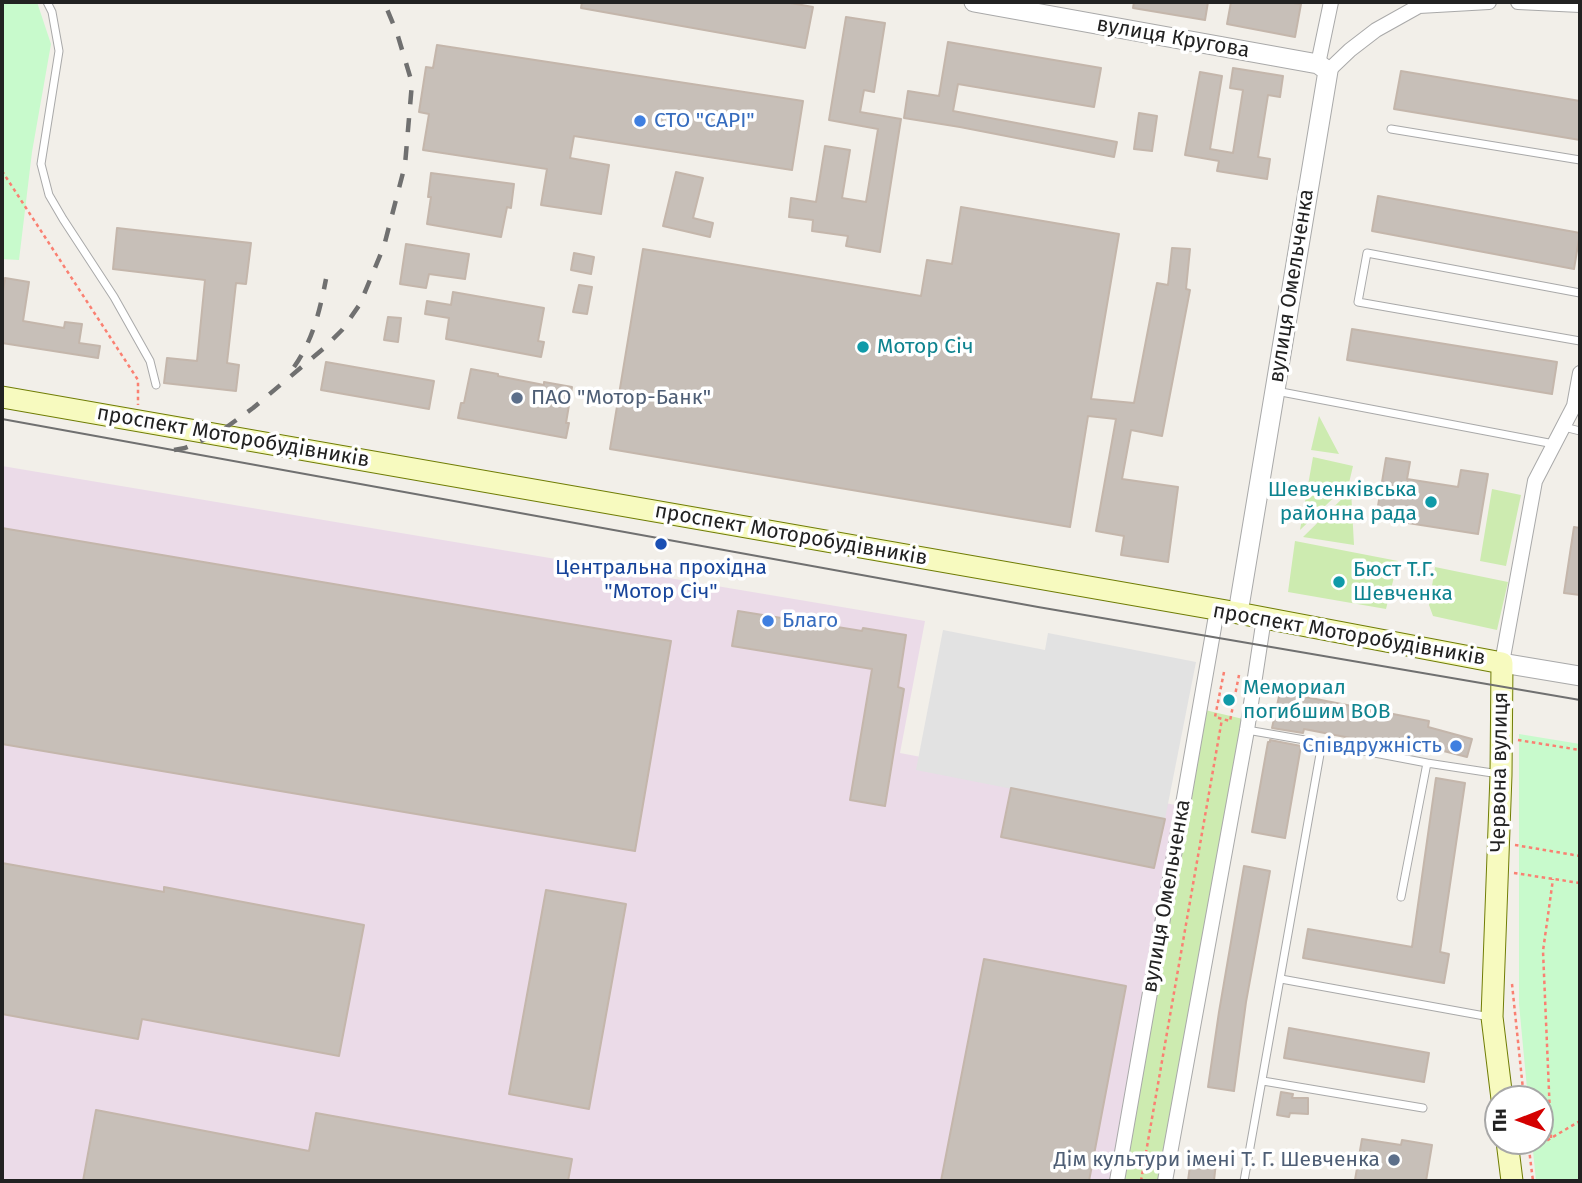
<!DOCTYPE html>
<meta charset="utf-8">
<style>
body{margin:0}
#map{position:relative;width:1582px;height:1183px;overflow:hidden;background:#f2efe9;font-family:"Fira Sans",sans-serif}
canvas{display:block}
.frame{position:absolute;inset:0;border:4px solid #222;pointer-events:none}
.north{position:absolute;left:1484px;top:1085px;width:70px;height:70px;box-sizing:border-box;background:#fff;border:2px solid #a7a7a7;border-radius:50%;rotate:269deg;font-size:19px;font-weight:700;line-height:28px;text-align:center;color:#222}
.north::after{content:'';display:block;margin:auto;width:24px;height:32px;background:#d40000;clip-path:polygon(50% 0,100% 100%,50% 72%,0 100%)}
</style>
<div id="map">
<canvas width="1582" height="1183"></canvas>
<div class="frame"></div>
<div class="north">Пн</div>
</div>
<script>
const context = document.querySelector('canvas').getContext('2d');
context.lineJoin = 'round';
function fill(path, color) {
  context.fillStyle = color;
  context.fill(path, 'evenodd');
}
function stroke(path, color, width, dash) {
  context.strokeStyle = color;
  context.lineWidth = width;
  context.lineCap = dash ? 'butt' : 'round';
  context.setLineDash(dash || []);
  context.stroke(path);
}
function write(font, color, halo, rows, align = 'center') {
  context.font = font + ' "Fira Sans",sans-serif';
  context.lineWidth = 7;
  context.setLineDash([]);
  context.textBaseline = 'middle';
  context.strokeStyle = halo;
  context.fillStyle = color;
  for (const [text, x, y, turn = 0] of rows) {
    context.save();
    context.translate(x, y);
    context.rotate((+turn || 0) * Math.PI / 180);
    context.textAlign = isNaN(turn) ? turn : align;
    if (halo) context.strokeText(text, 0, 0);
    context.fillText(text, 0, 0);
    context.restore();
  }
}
fill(new Path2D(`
 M2 466 925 621 900 753 1181 806 1114 1181H2Z`), '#ebdbe8');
fill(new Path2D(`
 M1319 416 1339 454 1311 450Z
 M1313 457 1353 466 1349 483 1300 530Z
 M1492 489 1521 495 1506 566 1480 561Z
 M1351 490 1354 545 1303 537Z
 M1295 541 1398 561 1386 609 1288 592Z
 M1435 567 1508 582 1497 630 1433 616 1429 605Z
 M1205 710 1243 719 1159 1181H1124Z`), '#cdebb0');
fill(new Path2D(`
 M2 2H37L51 44 32 152 19 260 2 259Z
 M1519 734 1580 744V1181H1536L1532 1141H1540V1099H1528L1519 1004Z`), '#c8facc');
fill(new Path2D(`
 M943 630 1045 650 1048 633 1196 662 1165 819 916 770Z`), '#e2e2e2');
const building = new Path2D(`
 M582 2H785L813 7 805 48 581 8Z
 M1134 2H1208L1205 20 1133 8Z
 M1231 2H1286L1301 4 1295 37 1227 24Z
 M846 17 885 23 874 92 864 90 860 112 901 119 880 252 846 246 848 236 812 231 813 220 789 217 791 198 816 202 825 146 850 150 842 198 866 202 878 129 829 120Z
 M948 42 1101 68 1094 107 958 84 953 111 1117 142 1114 157 960 127 904 118 908 91 939 96Z
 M437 45 803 101 792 170 574 136 570 158 609 165 601 214 541 205 547 169 423 150 429 114 419 112 426 67 433 68Z
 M1233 68 1283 76 1280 97 1268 95 1258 157 1270 159 1267 179 1217 171 1219 161 1185 155 1200 72 1222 76 1210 149 1233 153 1243 90 1230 88Z
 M1401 71 1580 101V140L1394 109Z
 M1139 113 1157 116 1152 151 1134 149Z
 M676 172 703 178 693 218 713 223 710 237 663 226Z
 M431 173 514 184 511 208 507 207 501 237 427 224 431 197H428Z
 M1378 196 1580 233 1574 269 1372 231Z
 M961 207 1119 234 1091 399 1134 403 1157 283 1168 285 1172 248 1190 249 1186 289 1190 290 1162 436 1131 430 1122 479 1178 487 1168 562 1121 555 1124 536 1096 531 1116 419 1088 416 1070 527 610 449 643 249 921 296 927 260 952 264Z
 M117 228 251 243 246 284 236 283 227 363 239 365 236 391 164 383 167 358 197 361 205 280 113 269Z
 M406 244 469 254 465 279 429 274 426 288 400 284Z
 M574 253 594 257 591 274 571 270Z
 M5 278 29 282 23 321 64 328 65 322 82 324 79 343 100 346 98 358 2 343V298Z
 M579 285 592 287 587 314 573 312Z
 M453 292 544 308 538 341 544 342 541 357 446 339 449 318 425 314 427 301 451 305Z
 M388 317 401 318 398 342 384 340Z
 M1352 329 1557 362 1552 394 1347 360Z
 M326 362 434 381 429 409 321 390Z
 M471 369 498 374V376L544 385V382L572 387 566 423H569L566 438 458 418 461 403H464Z
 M1386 458 1410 462 1407 479 1458 487 1461 470 1488 474 1478 534 1376 518Z
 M1574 527 1580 528V595L1564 593Z
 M2 528 671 641 635 851 2 744Z
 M738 611 862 631 863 628 906 635 898 687 904 689 885 806 850 800 872 669 732 646Z
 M1280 692 1429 721 1428 727 1472 739 1467 757 1424 746 1423 752 1304 729 1303 733 1272 728Z
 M1270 740 1301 746 1285 838 1252 832 1268 742H1270Z
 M1436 778 1465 783 1440 952 1449 954 1444 983 1303 958 1308 929 1412 947Z
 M1011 788 1165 819 1154 868 1001 837Z
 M2 863 164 892V887L364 925 339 1056 142 1019 138 1039 2 1014Z
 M1244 866 1270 871 1246 1002 1234 1091 1208 1087 1219 1012Z
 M546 890 626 904 589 1109 509 1094Z
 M984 959 1126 986 1089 1181H941Z
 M1289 1028 1429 1053 1424 1082 1284 1058Z
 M1281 1092 1293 1094 1292 1098H1308V1114L1290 1113 1289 1117 1277 1115Z
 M96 1110 309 1151 316 1113 572 1159 568 1181H83Z
 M1362 1139 1401 1145 1402 1140 1432 1145 1426 1181H1364L1355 1180Z
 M1191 1158 1216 1162 1214 1181H1188Z`);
fill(building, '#c7bfb8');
stroke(building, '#c4b6ab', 2);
const service = new Path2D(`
 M47 2 52 12 59 51 41 164 49 195 63 219 114 297 150 361 156 385
 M1391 129 1580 160
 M1580 293 1367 253 1358 302 1580 341
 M1276 391 1554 444
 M1564 427 1580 431
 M1247 730 1322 743
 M1427 763 1499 774
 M1281 979 1490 1017
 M1263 1081 1423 1108
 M1244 1181 1322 743 1427 763 1401 897`);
const minor = new Path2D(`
 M1518 2 1580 5
 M1318 64 1331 2
 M1328 71 1350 50 1376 30 1419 6 1489 2
 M1502 663 1535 481 1574 406 1580 373
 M1117 1181 1217 610
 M1165 1181 1247 730 1264 618`);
const tertiary = new Path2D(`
 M974 2 1318 64 1328 71 1238 613
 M1502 663 1580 676`);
const secondary = new Path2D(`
 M2 397 1238 613 1502 663 1501 775 1492 1017 1502 1099
 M1507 1141 1512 1181`);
stroke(service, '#a9a9a9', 9);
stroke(minor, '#a9a9a9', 16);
stroke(tertiary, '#a9a9a9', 21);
stroke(secondary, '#707d05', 23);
stroke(new Path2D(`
 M2 171 138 380V405
 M1224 672 1215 717 1230 721 1239 675
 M1518 740 1580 750
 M1515 845 1580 856
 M1514 873 1580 883
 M1512 984 1524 1099
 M1551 1138 1543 951 1553 879
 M1528 1141 1533 1181
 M1529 1151 1580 1121
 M1141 1181 1222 719`), '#fa8072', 2.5, [3.5, 3.5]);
stroke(service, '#fff', 7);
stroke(minor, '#fff', 14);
stroke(tertiary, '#fff', 19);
stroke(secondary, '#f7fabf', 21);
stroke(new Path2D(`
 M2 419 1038 607 1580 700`), '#707070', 2);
stroke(new Path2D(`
 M294 367C313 340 320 310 326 279
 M174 450 185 448 217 434 253 408 323 349 342 330 360 304 384 246 405 165 412 83 397 33 384 2`), '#707070', 4.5, [14, 14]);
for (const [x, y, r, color] of [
 [640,121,7,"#3f7fe0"],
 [863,347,7,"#0f9aa8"],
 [517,398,7,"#5c6f8a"],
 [1431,502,7,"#0f9aa8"],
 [661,544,7,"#1a4fb4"],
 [1339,582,7,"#0f9aa8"],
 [768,621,7,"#3f7fe0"],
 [1229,700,7,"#0f9aa8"],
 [1456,746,7,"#3f7fe0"],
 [1394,1160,7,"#5c6f8a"]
]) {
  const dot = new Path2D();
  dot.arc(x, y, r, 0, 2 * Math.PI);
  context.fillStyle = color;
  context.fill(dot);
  stroke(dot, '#fff', 2.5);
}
write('21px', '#222', '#fff', [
 ["вулиця Кругова",1173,38,10],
 ["вулиця Омельченка",1292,286,-81],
 ["проспект Моторобудівників",233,437,10],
 ["проспект Моторобудівників",791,535,10],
 ["проспект Моторобудівників",1349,635,10],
 ["Червона вулиця",1500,772,-89],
 ["вулиця Омельченка",1167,896,-80]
]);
write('21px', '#366cbe', '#fff', [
 ["СТО \"CAPI\"",654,121],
 ["Благо",782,621],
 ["Співдружність",1442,746,"right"]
], 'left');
write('21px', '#0d838f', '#fff', [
 ["Мотор Січ",877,347],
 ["Шевченківська",1417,490,"right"],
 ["районна рада",1417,514,"right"],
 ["Бюст Т.Г.",1353,570],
 ["Шевченка",1353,594],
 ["Мемориал",1243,688],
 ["погибшим ВОВ",1243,712]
], 'left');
write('21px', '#4e5e75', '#fff', [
 ["ПАО \"Мотор-Банк\"",531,398],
 ["Дім культури імені Т. Г. Шевченка",1380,1160,"right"]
], 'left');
write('21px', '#164399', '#fff', [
 ["Центральна прохідна",661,568],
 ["\"Мотор Січ\"",661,592]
]);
</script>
